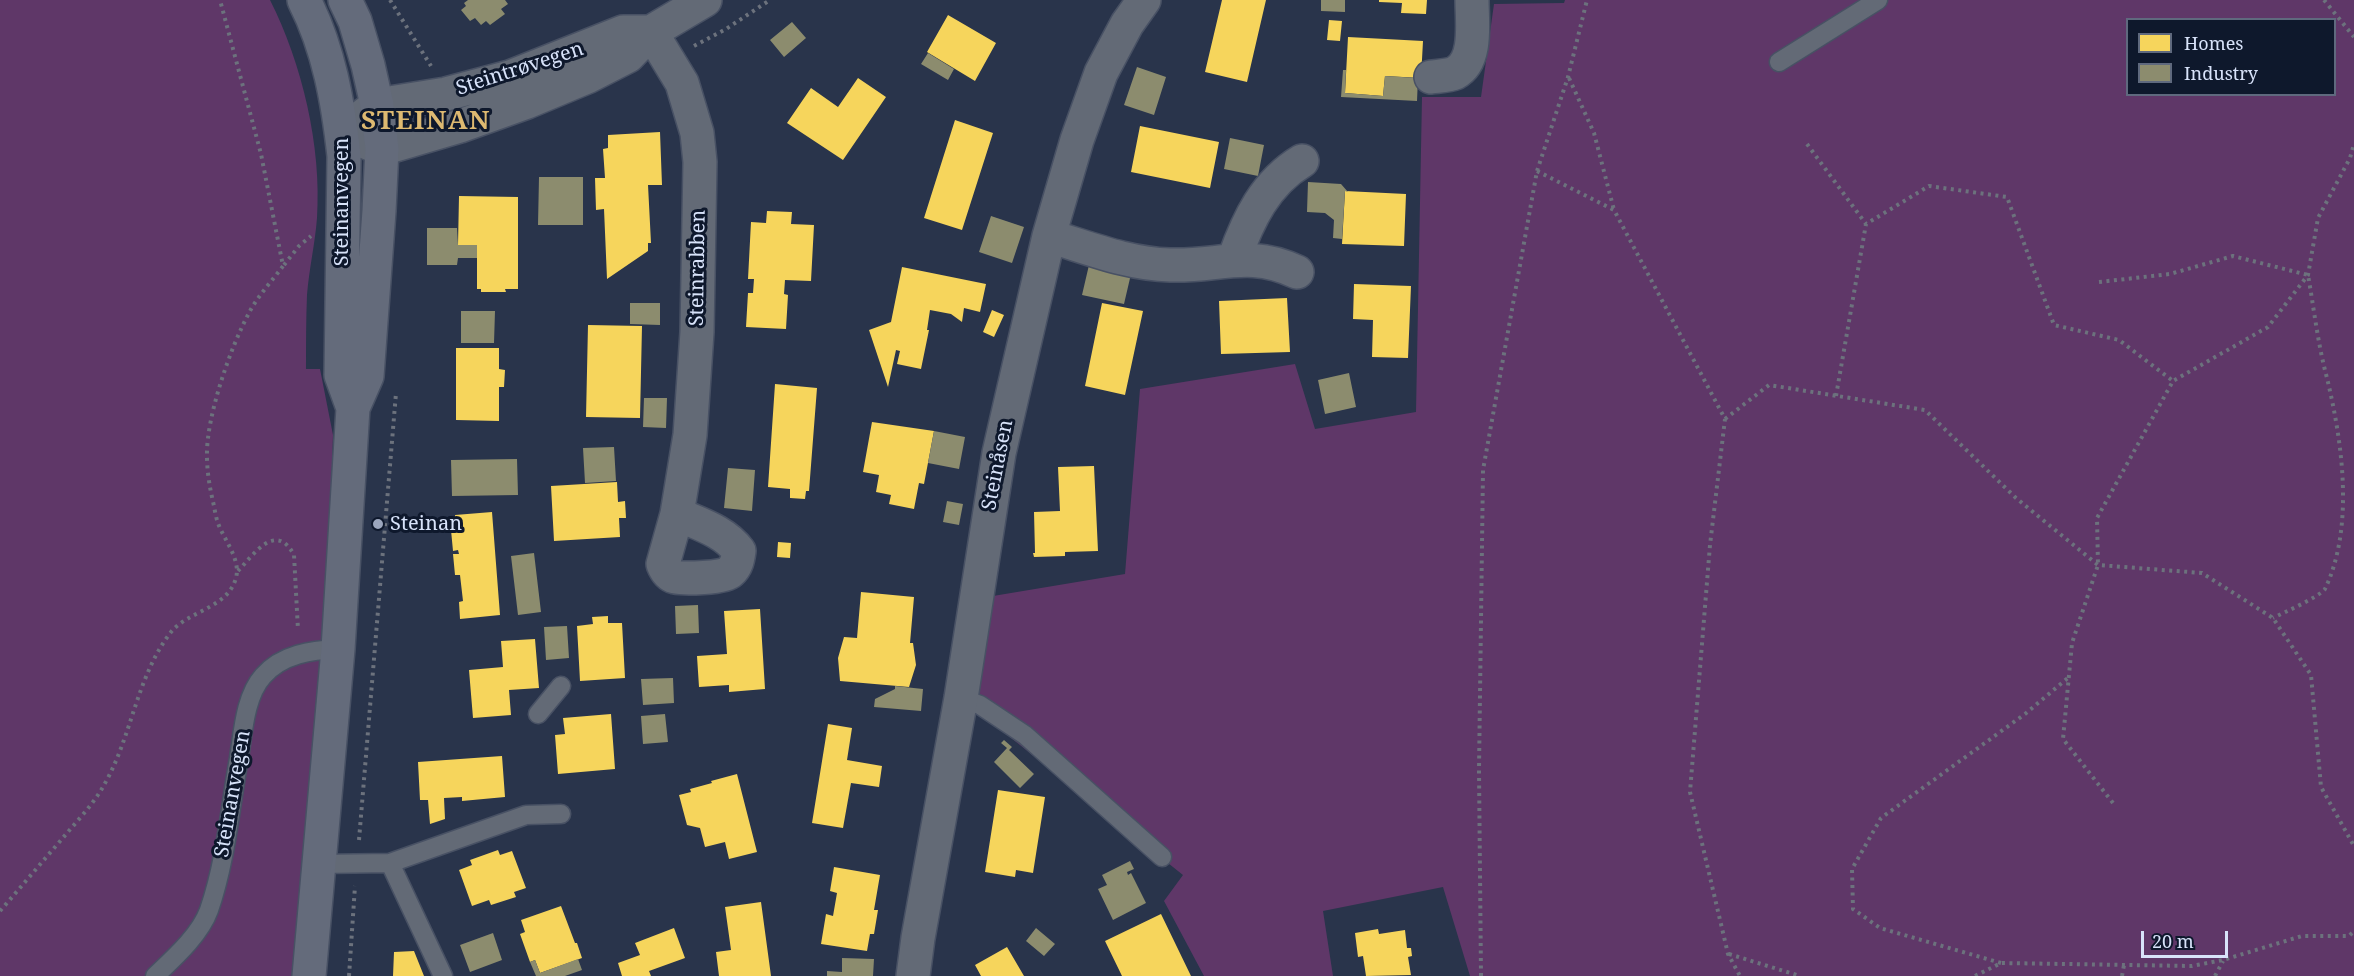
<!DOCTYPE html>
<meta charset="utf-8">
<style>
body{margin:0}
#map{position:relative;width:2354px;height:976px;overflow:hidden;background:#29344b;font-family:"Noto Serif",serif}
canvas{display:block}
.legend{position:absolute;left:2126px;top:18px;width:210px;height:78px;box-sizing:border-box;background:#0e182c;border:2px solid #5f697e;margin:0;padding:8px 10px;list-style:none;font-size:18px;color:#d8e3fa}
.legend li{display:flex;align-items:center;gap:12px;height:30px}
.legend b{width:30px;border:2px solid #5f697e}
.scale{position:absolute;left:2141px;top:931px;width:87px;height:27px;box-sizing:border-box;border:3px solid #d8e3fa;border-top:0;padding-left:8px;font-size:18px;line-height:21px;white-space:nowrap;color:#d8e3fa;-webkit-text-stroke:4px #0e182c;paint-order:stroke}
</style>
<div id="map">
<canvas width="2354" height="976"></canvas>
<ul class="legend">
<li><b style="height:16px;background:#f6d55c"></b>Homes</li>
<li><b style="height:16px;background:#8c8c6e"></b>Industry</li>
</ul>
<div class="scale">20 m</div>
</div>
<script>
const context = document.querySelector('canvas').getContext('2d');
context.lineJoin = 'round';
function fill(path, color) {
  context.fillStyle = color;
  context.fill(path, 'evenodd');
}
function stroke(path, color, width, dash) {
  context.strokeStyle = color;
  context.lineWidth = width;
  context.lineCap = dash ? 'butt' : 'round';
  context.setLineDash(dash || []);
  context.stroke(path);
}
function write(font, color, halo, rows, align = 'center') {
  context.font = font + ' "Noto Serif",serif';
  context.lineWidth = 6;
  context.setLineDash([]);
  context.textBaseline = 'middle';
  context.strokeStyle = halo;
  context.fillStyle = color;
  for (const [text, x, y, turn = 0] of rows) {
    context.save();
    context.translate(x, y);
    context.rotate((+turn || 0) * Math.PI / 180);
    context.textAlign = isNaN(turn) ? turn : align;
    if (halo) context.strokeText(text, 0, 0);
    context.fillText(text, 0, 0);
    context.restore();
  }
}
fill(new Path2D(`
 M0 0H270C302 63 322 147 317 218 315 244 309 269 307 295 306 319 306 344 306 369H320L333 435 319 864 311 976H0Z
 M1565 0H2354V976H1470L1443 887 1323 911 1333 976H1204L1164 901 1183 875 961 698 975 599 1125 574 1140 389 1295 364 1315 429 1416 412 1422 97H1481L1494 4 1564 3ZM2128 20H2334V94H2128Z`), '#5f3768');
fill(new Path2D(`
 M1222 0H1266L1247 82 1205 72Z
 M1379 0H1427L1426 14 1401 13 1402 3 1379 2Z
 M948 15 996 43 975 81 927 52Z
 M1329 20 1342 21 1340 41 1327 40Z
 M1348 37 1423 41 1421 78 1385 76 1383 96 1345 93Z
 M858 78 886 97 843 160 787 123 811 88 838 107Z
 M955 120 993 133 962 230 924 218Z
 M1140 126 1219 142 1210 188 1131 172Z
 M660 132 662 185H648L651 243H648V251L607 279 604 209 596 210 595 178H605L603 149 608 148V135Z
 M1345 191 1406 194 1404 246 1342 244Z
 M459 196 518 197V289H505L506 292H481V289H477V245H458Z
 M767 211 792 212 791 224 814 225 811 281 785 280 784 294 788 295 786 329 746 327 748 293H753L754 279H748L751 222 766 223Z
 M902 267 986 284 980 312 964 308 962 322 951 314 930 310 927 330H929L921 369 897 364 900 351 896 350 888 387 869 330 891 322Z
 M1354 284 1411 286 1408 358 1372 357 1373 320 1353 319Z
 M1287 298 1290 352 1221 354 1219 301Z
 M1102 303 1143 311 1125 395 1085 386Z
 M992 310 1004 315 994 337 983 332Z
 M588 325 642 326 640 418 586 417Z
 M456 348H499V369L505 370 504 387H499V421L456 420Z
 M775 384 817 388 809 491H806L805 499 790 498V489L768 487Z
 M872 422 934 431 924 484 919 483 914 509 889 504 891 495 876 492 879 475 863 472Z
 M1094 466 1098 551 1065 552V556L1034 557 1033 553H1035L1034 512 1060 511 1058 467Z
 M617 482 618 502 625 501 626 518H619L620 537 554 541 551 486Z
 M492 512 500 615 460 619 459 602 463 601 460 575H455L453 554H459L458 550 453 551 451 530H457L455 515Z
 M778 542 791 543 790 558 777 557Z
 M861 592 914 597 910 643H913L916 665 909 687 840 681 838 658 844 637 857 638Z
 M760 609 765 689 729 692V685L699 687 697 656 727 654 724 611Z
 M608 616V623H622L625 678 580 681 577 626 593 624 592 617Z
 M535 639 539 688 509 690 511 715 473 718 469 670 503 667 501 641Z
 M611 714 615 769 558 774 555 735 565 734 563 718Z
 M828 724 852 728 847 760 882 766 879 787 851 783 843 828 812 823Z
 M502 756 505 797 462 801V797L444 798 445 819 430 824 428 800H420L418 762Z
 M737 774 757 852 729 859 725 842 705 847 700 828 687 825 679 795 691 792 690 789 712 783 711 781Z
 M998 790 1045 797 1033 873 1016 870 1015 877 985 872Z
 M498 850 500 855 512 851 526 888 514 892 516 897 491 905 489 900 472 906 459 870 472 865 470 860Z
 M834 867 880 875 874 910H878L874 934H870L867 951 821 944 826 914 833 916 837 893 830 891Z
 M761 902 771 976H719L716 952 731 950 725 907Z
 M561 906 575 943H577L582 958 540 973 535 960 530 962 520 934 525 932 521 920Z
 M1161 914 1191 976H1122L1105 941Z
 M674 928 685 958 649 971 651 976H622L618 963 640 955 635 943Z
 M1378 929 1379 934 1405 930 1407 948H1411L1412 956 1408 957 1411 975 1366 976 1363 956 1358 957 1355 933Z
 M1007 947 1024 976H981L975 965Z
 M414 951 424 976H393L394 952Z`), '#f6d55c');
fill(new Path2D(`
 M468 0H505L508 4 501 9 505 14 490 25 486 21 481 25 475 18 470 21 461 10 466 6 464 3Z
 M1321 0H1345V12L1321 11Z
 M792 22 806 38 784 57 770 40Z
 M928 53 954 69 948 80 921 64Z
 M1137 67 1166 77 1154 115 1124 105Z
 M1343 70H1346L1345 93 1383 96 1385 76 1418 78 1417 101 1341 97Z
 M1230 138 1264 145 1258 176 1224 169Z
 M539 177H583V225H538Z
 M1308 182 1341 184 1348 192 1345 191 1342 239 1333 238 1334 220 1325 213 1307 212Z
 M991 216 1024 227 1012 263 979 252Z
 M427 228H457L458 245H477V258H458L457 265H427Z
 M1089 265 1131 274 1124 304 1082 295Z
 M630 303H660V325L630 324Z
 M461 311H495L494 343H461Z
 M1349 373 1356 407 1325 414 1318 380Z
 M644 398H667L666 428 643 427Z
 M934 431 965 437 959 469 928 463Z
 M614 447 616 481 585 483 583 448Z
 M517 459 518 495 452 496 451 460Z
 M728 468 755 470 752 511 724 508Z
 M947 501 963 504 959 525 943 522Z
 M534 553 541 612 518 615 511 556Z
 M698 605 699 633 676 634 675 606Z
 M567 626 569 658 546 660 544 627Z
 M673 678 674 703 643 705 641 679Z
 M895 686 923 689 921 711 874 707 875 699 895 689Z
 M665 714 668 742 643 744 641 716Z
 M1004 740 1012 747 1009 750 1034 774 1020 788 994 762 1007 748 1001 743Z
 M1130 861 1134 869 1127 872 1128 875 1131 873 1146 903 1113 920 1098 889 1107 885 1102 875Z
 M1036 928 1055 944 1044 956 1026 941Z
 M493 933 502 960 470 972 460 945Z
 M842 958 874 959 873 976H827V971L842 972Z
 M578 959 582 970 565 976H536L530 962 535 960 540 973Z`), '#8c8c6e');
const service = new Path2D(`
 M1779 62 1878 0
 M961 698 980 705 1025 735 1162 857
 M538 714 561 686
 M390 863 443 976
 M319 864 390 863 526 815 561 814
 M155 976C174 958 200 935 209 910 226 861 230 808 239 758 243 732 245 696 263 676 282 654 312 650 338 649`);
const minor = new Path2D(`
 M651 32H623L510 77 446 94 377 105 342 132 382 149 460 126 527 102 587 77 628 56 651 32 705 0
 M651 32 682 83 697 133 700 162 697 332 690 435 677 514 663 564C665 569 668 575 675 577 684 579 724 578 730 572 737 566 738 558 739 551 724 531 699 524 677 514
 M1431 77C1438 76 1448 76 1455 73 1478 61 1472 22 1472 0
 M1049 236C1089 248 1128 264 1170 265 1218 267 1249 249 1297 272
 M1234 259C1248 220 1265 183 1302 161
 M913 976 918 938 961 698 999 453 1049 236 1077 140 1101 73 1127 24 1144 0`);
const secondary = new Path2D(`
 M304 0C329 49 338 102 344 156L341 375 353 408
 M309 976 338 649 353 408 367 376 379 211 382 149 377 105 368 65 355 21 345 0`);
stroke(service, '#485164', 21);
stroke(minor, '#485164', 36);
stroke(secondary, '#485164', 36);
stroke(new Path2D(`
 M390 0 431 66
 M2324 0 2354 37
 M694 46 726 29 770 0
 M1569 78 1594 133 1614 210
 M1807 144 1866 224 1929 186 2007 197 2054 325 2119 340 2173 381
 M1537 171 1614 210 1725 419 1710 545 1690 792 1728 954 1740 976
 M284 265 299 246 311 236
 M2099 282 2170 274 2233 256 2308 275C2314 309 2318 345 2327 378 2343 445 2354 528 2325 589 2319 597 2285 612 2273 618
 M1836 396 1866 224
 M1725 419 1769 385 1925 410 2016 498 2098 565 2202 573 2273 618 2311 675 2321 787 2354 846
 M238 571C254 554 276 521 294 555L298 630
 M2113 803 2063 739 2072 643 2098 565 2097 518 2173 381 2268 327 2308 275 2318 218 2350 158 2354 144
 M359 840 396 393
 M0 911C21 887 41 863 62 839 76 822 93 805 104 785 132 737 136 677 171 632 188 611 228 608 236 578 241 559 224 540 218 523 216 518 215 511 214 506 210 489 207 473 207 456 206 418 230 348 249 313 257 297 272 281 283 266L261 154 220 0
 M1729 954 1800 976
 M2001 963 1880 928 1853 909 1852 869 1881 818 2025 714 2069 677
 M349 976 355 886
 M1481 976 1479 770 1483 470 1537 171 1568 77 1587 0
 M1975 976 2001 963 2192 966 2223 960 2302 936H2349L2354 931
 M2122 976 2124 965
 M2215 976 2223 961`), '#6c727d', 4, [3, 4.5]);
stroke(service, '#636a76', 18);
stroke(minor, '#636a76', 33);
stroke(secondary, '#646b7b', 33);
for (const [x, y, r, color] of [
 [378,524,6,"#9ba6bd"]
]) {
  const dot = new Path2D();
  dot.arc(x, y, r, 0, 2 * Math.PI);
  context.fillStyle = color;
  context.fill(dot);
  stroke(dot, '#0e182c', 2);
}
write('20px', '#d8e3fa', '#0e182c', [
 ["Steintrøvegen",520,69,-18],
 ["Steinanvegen",342,202,-90],
 ["Steinrabben",698,268,-89],
 ["Steinåsen",998,465,-79],
 ["Steinanvegen",233,794,-80]
]);
write('20px', '#d8e3fa', '#0e182c', [
 ["Steinan",390,524]
], 'left');
context.letterSpacing = '1.5px';
write('bold 26px', '#ddb971', '#0e182c', [
 ["STEINAN",426,122]
]);
context.letterSpacing = '0px';
</script>
